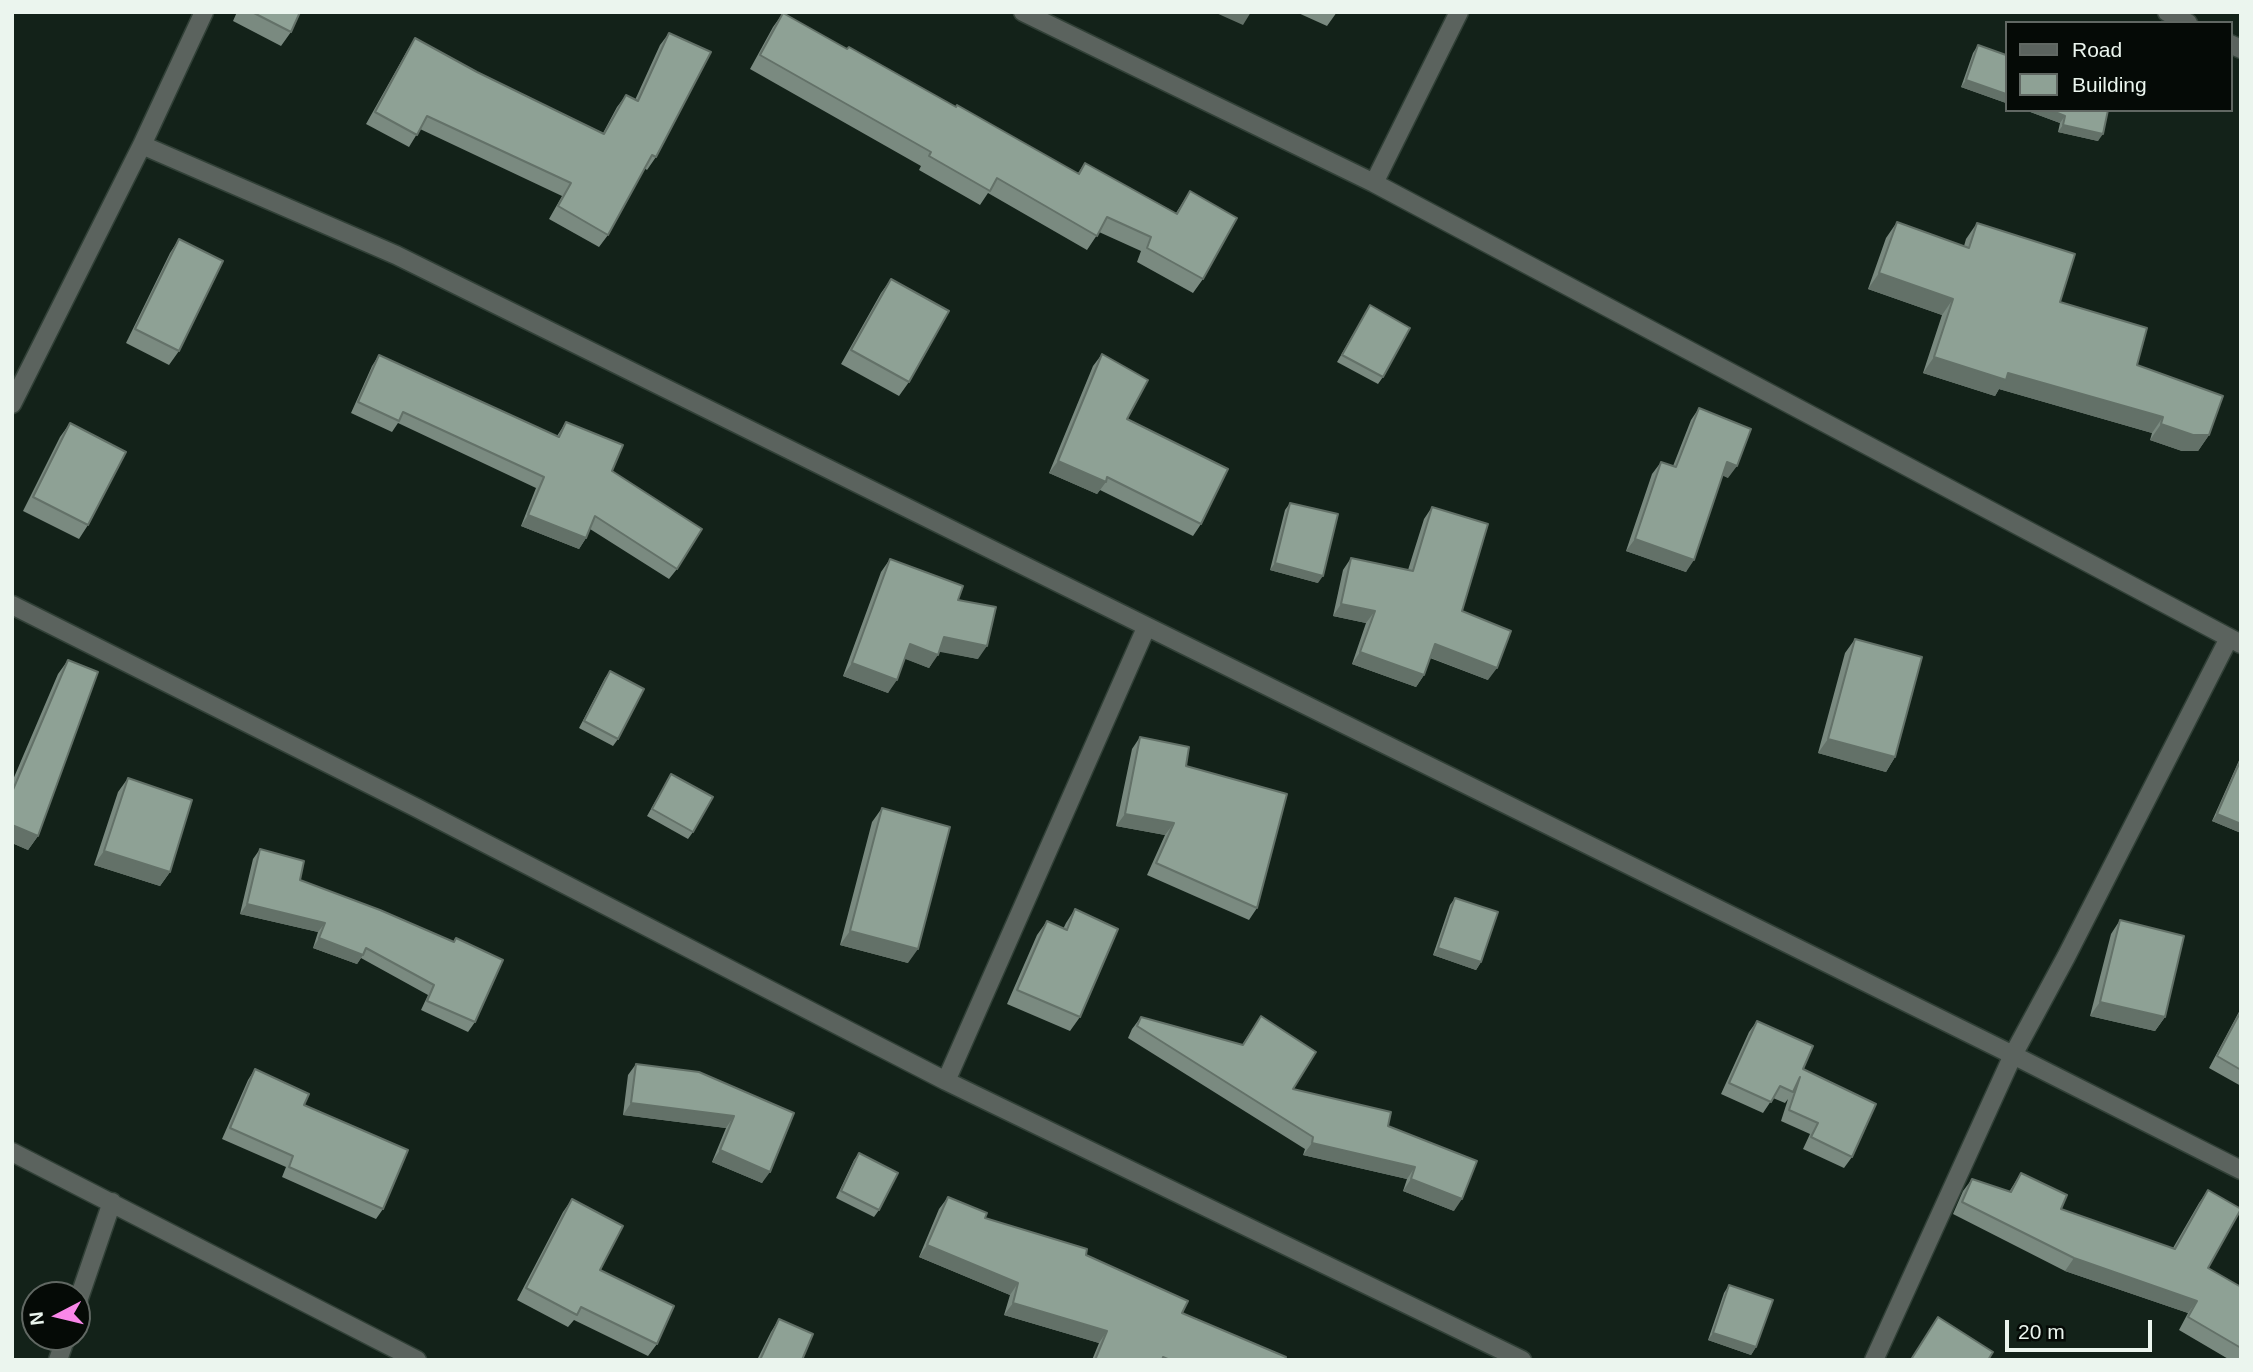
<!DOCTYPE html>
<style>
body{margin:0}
#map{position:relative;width:2253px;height:1372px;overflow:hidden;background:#132219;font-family:Helvetica,sans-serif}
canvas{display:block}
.frame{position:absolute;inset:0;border:14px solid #ebf5ee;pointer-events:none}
.legend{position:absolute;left:2005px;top:21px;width:228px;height:91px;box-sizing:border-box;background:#050a06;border:2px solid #616863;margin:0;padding:9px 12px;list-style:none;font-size:21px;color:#ebf5ee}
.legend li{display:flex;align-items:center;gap:14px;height:35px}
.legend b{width:35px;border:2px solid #616863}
.north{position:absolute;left:21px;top:1281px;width:70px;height:70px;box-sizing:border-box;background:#050a06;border:2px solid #616863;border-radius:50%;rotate:263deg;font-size:19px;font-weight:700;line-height:28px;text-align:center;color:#ebf5ee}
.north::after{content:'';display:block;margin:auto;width:24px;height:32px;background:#f987e8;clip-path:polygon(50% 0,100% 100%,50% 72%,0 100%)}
.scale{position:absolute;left:2005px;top:1320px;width:147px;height:32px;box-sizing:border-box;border:4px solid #ebf5ee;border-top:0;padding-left:9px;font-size:21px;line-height:24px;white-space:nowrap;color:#ebf5ee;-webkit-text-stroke:5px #050a06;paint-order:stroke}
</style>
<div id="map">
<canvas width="2253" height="1372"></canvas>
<div class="frame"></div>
<ul class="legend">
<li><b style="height:9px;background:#5b635e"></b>Road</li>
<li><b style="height:19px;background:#8ea195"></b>Building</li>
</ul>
<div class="north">N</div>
<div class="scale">20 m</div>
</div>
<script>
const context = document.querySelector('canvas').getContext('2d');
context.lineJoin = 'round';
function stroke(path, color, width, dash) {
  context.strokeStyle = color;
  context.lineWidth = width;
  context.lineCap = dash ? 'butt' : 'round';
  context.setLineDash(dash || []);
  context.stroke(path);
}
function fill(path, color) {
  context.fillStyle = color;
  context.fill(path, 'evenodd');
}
const minor = new Path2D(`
 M1023 12 1374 183 2241 644
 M2167 12 2188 23
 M2230 44 2241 49
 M142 145 396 255 2013 1055 2241 1170
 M1374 183 1459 12
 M12 404 142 145 204 12
 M12 605 417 808 946 1081 1522 1360
 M946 1081 1146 628
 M12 1152 417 1360
 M77 1304 112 1202
 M58 1360 66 1337
 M1874 1360 2013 1055 2066 957 2229 638`);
stroke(minor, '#314037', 21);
stroke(minor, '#5b635e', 18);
fill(new Path2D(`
 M237 12H300L291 32 281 46 233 21Z
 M1296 12H1337L1327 26Z
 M783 13 847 49 1078 173 1085 163 1176 213 1190 191 1203 279 1193 293 1137 262 1141 251 1099 232 1087 250 988 193 980 205 919 170 921 166 750 69 773 27Z
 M669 33 656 157 647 170 644 168 608 235 599 247 549 219 562 196 420 129 409 147 366 124 407 51 415 38 477 72 603 133 617 107 626 95 635 100 660 45Z
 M1978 45 2006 55V103L1961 87 1973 53Z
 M2025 110H2108L2098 141 2058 132 2060 123Z
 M1897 222 1964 246 1966 239 1977 223 2060 302 2137 365 2209 435 2198 451H2182L2150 440 2152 433 1999 389 1995 396 1923 373 1942 315 1868 289 1886 238Z
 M179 239V351L169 365 126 343 170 253Z
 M891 279 909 382 899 396 841 364 881 293Z
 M1370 305 1383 377 1378 384 1337 362Z
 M1102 354 1127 419 1201 524 1193 536 1100 490 1097 494 1049 473 1093 366Z
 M379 355 557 436 566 422 612 471 677 569 669 579 590 529 586 538 579 549 521 526 536 488 398 423 392 432 351 413 372 366Z
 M1699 408 1728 478 1723 475 1686 572 1626 551 1652 474 1661 462 1673 466 1691 420Z
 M70 423 88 525 79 539 23 511 60 437Z
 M1290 503 1318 583 1270 570 1285 510Z
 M1432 507 1462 611 1488 680 1430 658 1424 675 1416 687 1352 664 1366 623 1333 616 1343 570 1351 558 1408 570 1424 519Z
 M890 559 958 600 978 659 939 651 929 668 904 658 888 693 843 676 881 572Z
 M1855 639 1895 757 1886 772 1818 753 1845 653Z
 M68 660 38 836 28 850 12 843V782L58 674Z
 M610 671 618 739 613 746 579 728 605 678Z
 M1140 737 1186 766 1257 908 1249 920 1147 875 1165 835 1116 826 1132 749Z
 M2241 756V833L2212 821Z
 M671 774 693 832 688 839 647 816Z
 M128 778 170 872 160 886 94 865 118 792Z
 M882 808 908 963 840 945 872 822Z
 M260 849 300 880 453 942 456 938 475 1022 468 1032 421 1010 428 995 361 958 357 964 313 948 318 932 240 914 253 859Z
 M1455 898 1481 962 1476 970 1433 955 1450 905Z
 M1075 909 1080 1017 1070 1031 1007 1004 1037 935 1047 921 1063 929 1066 923Z
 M2120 920 2165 1017 2155 1031 2090 1016 2111 934Z
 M2241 1008V1086L2209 1068Z
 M1261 1016 1293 1089 1388 1126 1454 1211 1403 1191 1407 1179 1303 1155 1305 1149 1128 1038 1132 1029 1141 1017 1242 1045Z
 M1757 1021 1803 1069 1852 1157 1844 1168 1803 1149 1810 1134 1781 1121 1788 1099 1785 1103 1773 1098 1763 1113 1721 1094 1749 1032Z
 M636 1064 794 1113 762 1183 712 1162 726 1128 623 1115 628 1075Z
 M255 1069 304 1105 383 1209 376 1219 282 1177 286 1167 222 1139 248 1080Z
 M859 1153 879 1210 874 1217 836 1198 854 1160Z
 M2021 1173 2061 1209 2173 1248 2199 1203 2208 1190V1268L2241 1287V1360H2230L2179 1330 2188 1313 2065 1271 1953 1214 1963 1191 1972 1179 2009 1192Z
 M948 1197 985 1218 1086 1255 1182 1313 1285 1360H1092L1099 1343 1004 1315 1010 1295 919 1257 939 1209Z
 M572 1199 600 1270 657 1344 648 1356 574 1320 568 1327 517 1300 563 1212Z
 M1729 1285 1756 1347 1751 1355 1708 1340 1724 1293Z
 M779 1319 802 1360H757L771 1332Z`), '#7a8a80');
fill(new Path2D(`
 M1214 12H1251L1243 25Z
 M1966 80 2006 94V103L1961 87Z
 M2025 110H2050L2065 116 2060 123Z
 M2063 125 2103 134 2098 141 2058 132Z
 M1879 273 1953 299 1942 315 1868 289Z
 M1934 357 2008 373 2163 417 2152 433 1999 389 1995 396 1923 373Z
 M2161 424 2209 435 2198 451H2182L2150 440Z
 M1058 461 1106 482 1097 494 1049 473Z
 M1727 462 1737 466 1728 478 1719 474Z
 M528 515 586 538 579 549 521 526Z
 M1635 539 1694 560 1686 572 1626 551Z
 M1275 563 1323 576 1318 583 1270 570Z
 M1341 604 1375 611 1366 623 1333 616Z
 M944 637 987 646 978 659 935 651Z
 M910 644 938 655 929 668 900 657Z
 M1435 644 1497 668 1488 680 1426 656Z
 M1360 652 1424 675 1416 687 1352 664Z
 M852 663 897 680 888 693 843 676Z
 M1828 739 1895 757 1886 772 1818 753Z
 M1125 814 1174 823 1165 835 1116 826Z
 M2217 814 2241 824V833L2212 821Z
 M12 825 38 836 28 850 12 843Z
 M104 851 170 872 160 886 94 865Z
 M247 904 325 923 318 932 240 914Z
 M850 931 918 949 908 963 840 945Z
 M319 938 363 955 357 964 313 948Z
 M1438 948 1481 962 1476 970 1433 955Z
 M2100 1002 2165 1017 2155 1031 2090 1016Z
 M631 1103 734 1116 726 1128 623 1115Z
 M1312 1143 1415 1167 1407 1179 1303 1155Z
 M720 1150 770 1172 762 1183 712 1162Z
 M1411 1179 1462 1199 1454 1211 1403 1191Z
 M927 1245 1018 1283 1010 1295 919 1257Z
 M2074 1258 2197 1301 2188 1313 2065 1271Z
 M1013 1303 1107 1331 1099 1343 1004 1315Z
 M1713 1333 1756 1347 1751 1355 1708 1340Z`), '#637168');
const building = new Path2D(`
 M252 12H300L291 32Z
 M783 13 847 49 849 47 956 107 957 105 1079 174 1085 163 1177 214 1190 191 1237 218 1203 279 1147 248 1151 237 1107 217 1097 236 997 178 990 191 929 156 931 152 760 55Z
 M669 33 711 52 656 157 652 155 608 235 558 206 571 183 427 116 417 135 375 112 415 38 477 72 604 134 626 95 638 101Z
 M1978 45 2006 55V94L1966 80Z
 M2050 110H2108L2103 134 2063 125 2065 116Z
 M1897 222 1969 248 1977 223 2075 254 2060 302 2147 328 2137 365 2223 396 2209 435H2193L2161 424 2163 417 2008 373 2006 380 1934 357 1953 299 1879 273Z
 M179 239 223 261 179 351 135 329Z
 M891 279 949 311 909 382 851 350Z
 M1370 305 1410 328 1383 377 1342 355Z
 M1102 354 1148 380 1127 419 1228 469 1201 524 1107 477 1106 482 1058 461Z
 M379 355 559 437 566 422 623 445 612 471 702 529 677 569 595 516 586 538 528 515 544 477 403 412 399 421 358 402Z
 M1699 408 1751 429 1737 466 1727 462 1694 560 1635 539 1661 462 1676 467Z
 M70 423 126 452 88 525 33 497Z
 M1290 503 1338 514 1323 576 1275 563Z
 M1432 507 1488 524 1462 611 1511 631 1497 668 1435 644 1424 675 1360 652 1375 611 1341 604 1351 558 1413 571Z
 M890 559 963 586 958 600 996 607 987 646 944 637 938 655 910 644 897 680 852 663Z
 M1855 639 1922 657 1895 757 1828 739Z
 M68 660 98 672 38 836 12 825V792Z
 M610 671 644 689 618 739 584 721Z
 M1140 737 1189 747 1186 766 1287 794 1257 908 1156 863 1174 823 1125 814Z
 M2241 759V824L2217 814Z
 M671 774 713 797 693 832 652 809Z
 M128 778 192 800 170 872 104 851Z
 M882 808 950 827 918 949 850 931Z
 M260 849 304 861 300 880 380 910 454 942 456 938 503 960 475 1022 427 1001 434 985 366 948 363 955 319 938 325 923 247 904Z
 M1455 898 1498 912 1481 962 1438 948Z
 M1075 909 1118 929 1080 1017 1017 990 1047 921 1067 930Z
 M2120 920 2184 936 2165 1017 2100 1002Z
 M2241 1011V1070L2217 1056Z
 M1261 1016 1316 1052 1293 1089 1391 1112 1388 1126 1477 1161 1462 1199 1411 1179 1415 1167 1312 1143 1313 1137 1137 1026 1141 1017 1243 1045Z
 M1757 1021 1813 1046 1803 1069 1876 1104 1852 1157 1811 1137 1818 1123 1789 1110 1800 1077 1793 1092 1780 1086 1771 1102 1729 1083Z
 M636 1064 699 1072 794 1113 770 1172 720 1150 734 1116 631 1103Z
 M255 1069 309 1094 304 1105 408 1150 383 1209 289 1167 293 1156 230 1128Z
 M859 1153 898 1173 879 1210 841 1191Z
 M2021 1173 2067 1195 2061 1209 2175 1249 2208 1190 2241 1209 2208 1268 2241 1287V1348L2188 1317 2197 1301 2074 1258 1962 1202 1972 1179 2011 1192Z
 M948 1197 987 1213 985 1218 1087 1249 1086 1255 1188 1301 1182 1313 1286 1357 1285 1360H1170L1163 1357 1162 1360H1095L1107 1331 1013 1303 1018 1283 927 1245Z
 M572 1199 623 1226 600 1270 674 1306 657 1344 581 1307 577 1315 526 1288Z
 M1729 1285 1773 1300 1756 1347 1713 1333Z
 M1938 1317 1993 1352 1988 1360H1914L1912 1358Z
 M779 1319 813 1334 802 1360H760Z`);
fill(building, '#8ea195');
stroke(building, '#637168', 2);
</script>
